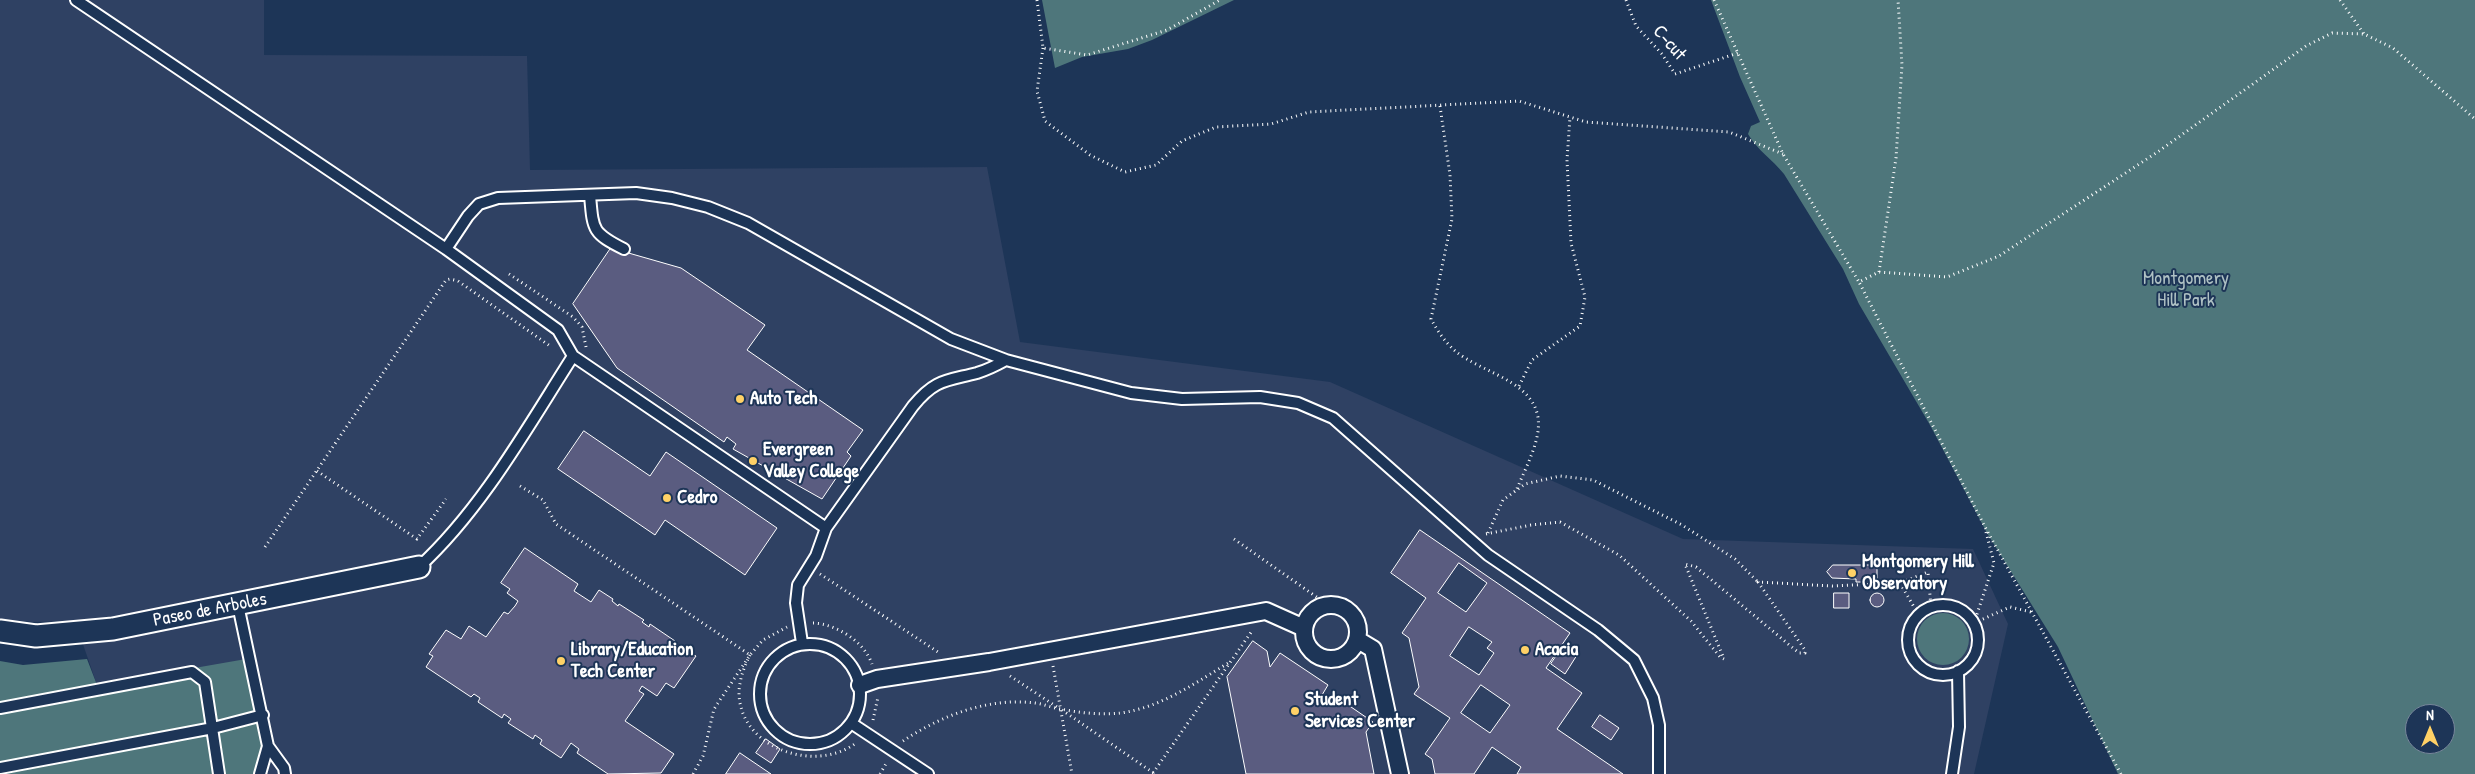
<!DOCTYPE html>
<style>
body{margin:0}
#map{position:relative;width:2475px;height:774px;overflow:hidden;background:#1d3557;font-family:"Patrick Hand",sans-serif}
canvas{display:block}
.north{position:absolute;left:2405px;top:704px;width:50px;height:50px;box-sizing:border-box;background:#1d3557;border:1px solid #77869a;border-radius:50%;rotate:0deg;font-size:14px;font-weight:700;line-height:20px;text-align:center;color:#fff}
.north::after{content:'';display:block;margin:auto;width:18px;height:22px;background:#ffd166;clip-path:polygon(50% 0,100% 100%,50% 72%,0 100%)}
</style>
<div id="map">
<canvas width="2475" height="774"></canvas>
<div class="north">N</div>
</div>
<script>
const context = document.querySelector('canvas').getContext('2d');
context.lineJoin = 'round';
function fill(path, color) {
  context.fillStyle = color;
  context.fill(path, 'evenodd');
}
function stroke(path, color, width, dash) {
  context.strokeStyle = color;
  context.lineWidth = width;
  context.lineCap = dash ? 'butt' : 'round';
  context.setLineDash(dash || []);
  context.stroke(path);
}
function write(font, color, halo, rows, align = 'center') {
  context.font = font + ' "Patrick Hand",sans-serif';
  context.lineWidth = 4;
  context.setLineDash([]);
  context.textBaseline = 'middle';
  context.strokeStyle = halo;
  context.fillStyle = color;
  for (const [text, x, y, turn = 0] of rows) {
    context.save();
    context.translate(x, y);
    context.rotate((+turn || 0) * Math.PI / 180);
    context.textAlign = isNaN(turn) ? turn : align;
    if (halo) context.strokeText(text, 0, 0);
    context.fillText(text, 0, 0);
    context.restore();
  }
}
fill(new Path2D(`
 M0 0H264V55L527 56 530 170 987 167 1020 342 1330 382 1683 539 1973 549 2008 624 1974 774H113L97 685 75 621 33 622 0 619Z`), '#2f4163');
fill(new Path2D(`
 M1042 0H1234L1152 40 1128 49 1082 57 1055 68Z
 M1711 0H2475V774H2118L2058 647 1987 533 1930 425 1859 304 1843 269 1784 174C1772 159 1758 151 1748 134L1751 126 1760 122 1740 77ZM2415 714H2445V744H2415Z
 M1917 639a26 26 0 1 1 52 0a26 26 0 1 1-52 0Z
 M87 659 97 685 246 659 267 774H0V661L23 665Z`), '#4e767b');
const building = new Path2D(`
 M611 248 681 268 765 325 747 350 863 430 847 452 851 456 822 499 733 449 736 444 727 437 724 442 617 368 573 304Z
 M584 431 650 476 666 452 777 528 745 575 665 520 655 535 558 469Z
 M1420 530 1570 633 1546 668 1582 693 1557 729 1623 774H1517L1521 767 1492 747 1474 774H1435L1432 759 1425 754 1450 718 1414 694 1419 687 1409 638 1402 633 1426 598 1391 573ZM1459 563 1487 583 1466 612 1438 593ZM1469 627 1492 642 1487 648 1494 653 1479 675 1450 656ZM1481 685 1510 705 1490 733 1461 713Z
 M525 548 578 584 574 591 591 602 599 590 613 599 612 601 618 606 619 604 644 620 642 622 649 627 650 624 675 641 673 643 696 656 674 688 666 683 657 696 642 686 639 691 644 694 625 721 674 754 661 773 608 774 577 753 579 749 571 743 561 758 540 744 542 740 535 735 533 739 508 723 511 719 504 714 502 718 478 702 480 698 474 694 471 697 426 667 433 656 429 654 446 630 461 639 469 626 486 637 504 612 508 614 515 606 518 601 507 593 510 589 501 583Z
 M1833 565H1877V579H1863V582H1856V579L1832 578 1827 572Z
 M1870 600a7 7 0 1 1 14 0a7 7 0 1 1-14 0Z
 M1834 593H1849V608H1834Z
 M1253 641 1267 651 1270 667 1280 653 1328 685 1319 700 1335 696 1373 722 1366 732 1374 774H1246L1227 677Z
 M1563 646 1577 655 1565 674 1551 664Z
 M1600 715 1619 728 1611 740 1592 727Z
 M766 739 780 749 771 763 756 753Z
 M740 753 771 774H726Z`);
fill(building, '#5a5c80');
stroke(building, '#fff', 1);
const service = new Path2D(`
 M76 0 446 249 558 330 573 356 826 528
 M590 195C593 230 592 233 624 249
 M446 249 468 216 479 204 498 198 636 193 672 198 708 207 748 223 951 339 1006 360 1131 393 1182 399 1260 397 1298 403 1333 418 1488 555 1598 630 1634 660 1653 698 1659 725V774
 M419 567C482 509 527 428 573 356
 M238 605 268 746 260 774
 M1908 640a35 35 0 1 1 70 0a35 35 0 1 1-70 0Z
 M802 643 796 603 798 585 816 556 826 528 913 406C935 379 946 381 977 373 987 370 997 365 1006 360
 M760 694a50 50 0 1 1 100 0a50 50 0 1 1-100 0Z
 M0 708 192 672 205 682 219 774
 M851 723 928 774
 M268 746 284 768 285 774
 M0 768 213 728 263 715
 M1952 774 1959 727 1958 671`);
const pedestrian = new Path2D(`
 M1304 632a27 27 0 1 1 54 0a27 27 0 1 1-54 0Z
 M1358 640 1373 649 1400 774
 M860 685 877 679 989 662 1266 611 1304 628`);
const minor = new Path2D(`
 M0 631 36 636 113 629 419 567`);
stroke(service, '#fff', 14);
stroke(pedestrian, '#fff', 20);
stroke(minor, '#fff', 25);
stroke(new Path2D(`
 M1037 0 1043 48 1087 55 1167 30 1220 0
 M1626 0 1636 26 1662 54 1675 74 1738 53
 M1714 0 1783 154 1859 282
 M2340 0 2364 34
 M1043 48 1037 91 1045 121 1090 155 1125 172 1156 165 1182 141 1216 127 1271 124 1309 112 1519 101 1586 122 1729 132 1783 154
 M1440 106 1450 175 1452 219 1431 319C1437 330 1445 342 1454 350 1484 376 1549 382 1537 437 1533 455 1523 474 1516 491
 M1879 272 1896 158 1902 65 1898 0
 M509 274 573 317 582 327 586 347
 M1519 386 1532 360 1580 326 1585 297 1571 243 1567 160 1570 117
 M317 471 417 539 446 499
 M520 486 543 500 556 524 750 655
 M1986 532 1994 563 1974 623 2010 607 2031 612
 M1488 533 1503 500 1525 484 1560 476 1593 480 1682 525 1735 559 1758 582
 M1486 534 1531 525 1560 522 1619 555 1691 621 1720 657 1724 659 1685 564 1696 567 1799 653H1805V650L1758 582 1832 586 1900 583 1928 572 1931 607
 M1234 539 1328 605
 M265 547 446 280 450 279 458 281 550 346
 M820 574 938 652
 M1900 583 1914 607 1921 613
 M813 623C836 624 864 641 872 664
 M750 655C744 667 740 678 739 691 738 748 815 774 856 743
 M1053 666 1072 774
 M1010 676 1057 707
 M1062 710 1155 774
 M873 720 878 697
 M903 741C940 716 989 697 1035 703 1044 704 1052 708 1061 709 1079 713 1102 715 1121 713 1162 707 1195 683 1230 662
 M1153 773 1252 631
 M693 774 703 756 714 709 750 655 763 640 787 627
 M880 774 887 762
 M2121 774 1985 527 1859 282 1879 272 1947 277 1999 256 2159 151 2306 46 2332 33 2364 34 2393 48 2475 119`), '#fff', 3, [1, 4]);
stroke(service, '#1d3557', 10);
stroke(pedestrian, '#1d3557', 16);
stroke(minor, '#1d3557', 21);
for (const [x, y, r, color] of [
 [740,399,5,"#ffd166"],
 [753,461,5,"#ffd166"],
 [667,498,5,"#ffd166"],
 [1852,573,5,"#ffd166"],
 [1525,650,5,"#ffd166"],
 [561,661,5,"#ffd166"],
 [1295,711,5,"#ffd166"]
]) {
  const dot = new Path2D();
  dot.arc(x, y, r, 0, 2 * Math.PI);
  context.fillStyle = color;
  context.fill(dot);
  stroke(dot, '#1d3557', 2);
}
write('19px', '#fff', '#1d3557', [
 ["C-cut",1669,43,49],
 ["Paseo de Arboles",210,610,-11]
]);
write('19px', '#afc1c4', '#1d3557', [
 ["Montgomery",2186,279],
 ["Hill Park",2186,301]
]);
write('bold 19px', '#fff', '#1d3557', [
 ["Auto Tech",750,399],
 ["Evergreen",763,450],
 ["Valley College",763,472],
 ["Cedro",677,498],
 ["Montgomery Hill",1862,562],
 ["Observatory",1862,584],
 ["Library/Education",571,650],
 ["Tech Center",571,672],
 ["Acacia",1535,650],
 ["Student",1305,700],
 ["Services Center",1305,722]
], 'left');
</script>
